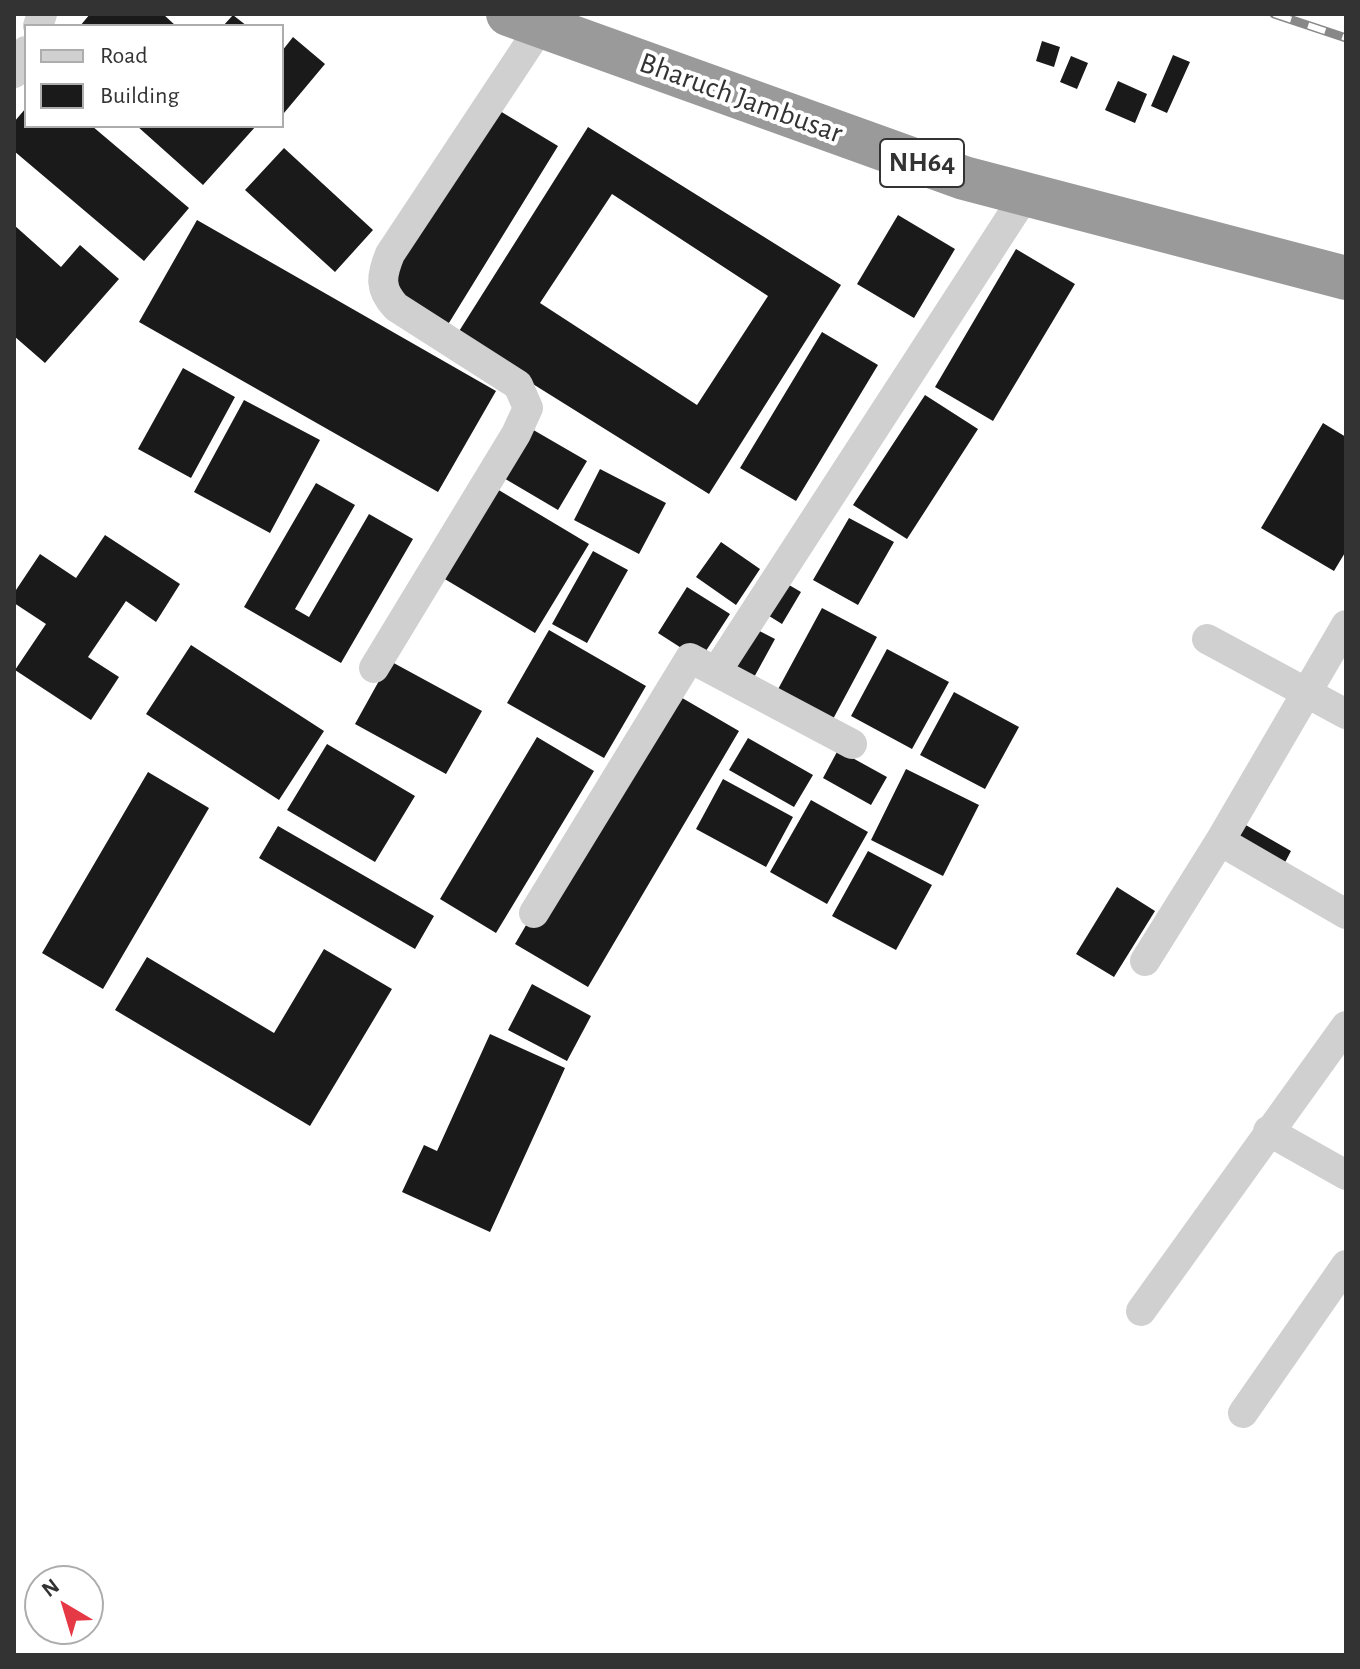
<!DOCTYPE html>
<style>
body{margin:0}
#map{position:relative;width:1360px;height:1669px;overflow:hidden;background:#fff;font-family:"Alegreya Sans",sans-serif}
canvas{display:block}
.frame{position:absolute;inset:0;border:16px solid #333;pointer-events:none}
.legend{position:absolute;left:24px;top:24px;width:260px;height:104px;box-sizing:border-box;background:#fff;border:2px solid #adadad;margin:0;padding:10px 14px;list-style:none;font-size:24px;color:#333}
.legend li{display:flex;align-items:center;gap:16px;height:40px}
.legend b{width:40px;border:2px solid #adadad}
.north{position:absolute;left:24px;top:1565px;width:80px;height:80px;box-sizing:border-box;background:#fff;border:2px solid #adadad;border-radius:50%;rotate:322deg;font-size:22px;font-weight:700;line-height:32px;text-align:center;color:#333}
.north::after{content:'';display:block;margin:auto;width:28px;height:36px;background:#e63946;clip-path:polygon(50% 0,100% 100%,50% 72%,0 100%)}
</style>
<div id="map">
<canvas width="1360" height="1669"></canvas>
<div class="frame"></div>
<ul class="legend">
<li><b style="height:10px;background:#d0d0d0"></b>Road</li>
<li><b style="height:22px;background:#1a1a1a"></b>Building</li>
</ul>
<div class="north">N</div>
</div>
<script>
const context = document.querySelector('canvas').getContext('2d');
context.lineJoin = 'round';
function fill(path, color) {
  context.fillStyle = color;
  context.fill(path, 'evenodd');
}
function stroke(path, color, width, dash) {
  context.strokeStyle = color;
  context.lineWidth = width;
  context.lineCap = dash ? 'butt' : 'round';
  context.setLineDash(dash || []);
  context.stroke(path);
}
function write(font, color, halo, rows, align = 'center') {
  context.font = font + ' "Alegreya Sans",sans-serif';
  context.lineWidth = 8;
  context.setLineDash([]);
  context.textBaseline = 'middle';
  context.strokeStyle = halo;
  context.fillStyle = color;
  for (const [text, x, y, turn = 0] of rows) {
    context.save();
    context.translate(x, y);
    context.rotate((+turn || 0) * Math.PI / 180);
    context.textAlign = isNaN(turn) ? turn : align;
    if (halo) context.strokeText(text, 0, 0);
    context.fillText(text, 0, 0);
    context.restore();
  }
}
fill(new Path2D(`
 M90 14H163L176 26H80Z
 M233 15 247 26H223Z
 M293 37 325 64 284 113 282 51Z
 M1042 41 1060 47 1054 67 1036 61Z
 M1173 55 1190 62 1167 113 1151 106Z
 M1071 56 1088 63 1077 89 1060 82Z
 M1118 81 1147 94 1135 123 1105 110Z
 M490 105 558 146 444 331 375 289Z
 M26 108V126H92L189 208 144 261 14 151V122Z
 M137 126H256L203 185Z
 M588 127 841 285 709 494 456 336ZM612 194 768 296 697 405 540 303Z
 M284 148 373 230 335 272 245 190Z
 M898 215 955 249 914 318 857 284Z
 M197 220 496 391 438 492 139 322Z
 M14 225 61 267 80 245 119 279 45 363 14 336Z
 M1016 249 1075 284 993 421 935 387Z
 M822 332 878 365 796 501 740 468Z
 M183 368 235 397 191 478 138 449Z
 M925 395 978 429 907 539 853 505Z
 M244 400 320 440 270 533 194 492Z
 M1323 423 1346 437V551L1334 571 1261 528Z
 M530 428 587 461 558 510 502 477Z
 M600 469 666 503 639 554 574 520Z
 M316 483 355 505 295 609 309 617 369 514 413 539 341 663 244 607Z
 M492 486 589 544 535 633 438 575Z
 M849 518 894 542 858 605 813 580Z
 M105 535 180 584 156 622 126 601 88 657 119 677 91 720 15 670 46 624 14 603V593L40 554 76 578Z
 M721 542 760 569 736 605 696 577Z
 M593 551 628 570 587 643 552 624Z
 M772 575 801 592 782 624 753 606Z
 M687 587 730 614 700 660 658 633Z
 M822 608 877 637 825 734 770 704Z
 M744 623 775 639 752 681 721 665Z
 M549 630 646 686 604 758 507 703Z
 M191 645 324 731 279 800 146 714Z
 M887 649 949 682 912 749 851 716Z
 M390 661 482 711 446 774 355 724Z
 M665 688 739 731 588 987 515 944Z
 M954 692 1019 727 985 789 920 755Z
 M537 737 594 771 496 933 440 899Z
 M748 738 813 775 794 807 729 770Z
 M327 744 415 796 375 862 287 810Z
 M838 750 887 777 871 805 823 778Z
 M906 769 979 805 943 876 871 840Z
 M148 772 209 808 103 989 42 953Z
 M723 779 793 817 766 867 696 829Z
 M811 800 868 832 827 904 770 872Z
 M1244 824 1291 851 1281 870 1233 843Z
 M278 826 434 916 415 949 259 858Z
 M868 851 932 885 896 950 832 916Z
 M1117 887 1155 911 1114 977 1076 954Z
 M324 949 392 989 310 1126 115 1010 147 957 274 1033Z
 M532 984 591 1016 567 1061 508 1030Z
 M490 1034 565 1068 490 1232 402 1192 424 1145 437 1151Z`), '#1a1a1a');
stroke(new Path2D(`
 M38 26 42 14
 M14 73 26 51
 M1207 639 1346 714
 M374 668 516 434 528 408 518 385 396 307C379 289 381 276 390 254L541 26
 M716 672 1026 194
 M1220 841 1346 914
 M534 913 690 658 852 744
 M1145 961 1220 841 1346 625
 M1268 1131 1346 1175
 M1141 1311 1346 1026
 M1243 1413 1346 1265`), '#d0d0d0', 30);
stroke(new Path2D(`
 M508 14 964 178 1346 278`), '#9a9a9a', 44);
const rail = new Path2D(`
 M1274 14 1346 38`);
stroke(rail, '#888', 9);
stroke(rail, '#fff', 6, [18]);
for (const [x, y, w] of [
 [922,163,84]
]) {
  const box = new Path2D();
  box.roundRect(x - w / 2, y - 24, w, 48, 6);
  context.fillStyle = '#fff';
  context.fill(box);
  stroke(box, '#333', 2);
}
write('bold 28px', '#333', null, [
 ["NH64",922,163]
]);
write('30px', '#333', '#fff', [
 ["Bharuch Jambusar",741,98,20]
]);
</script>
